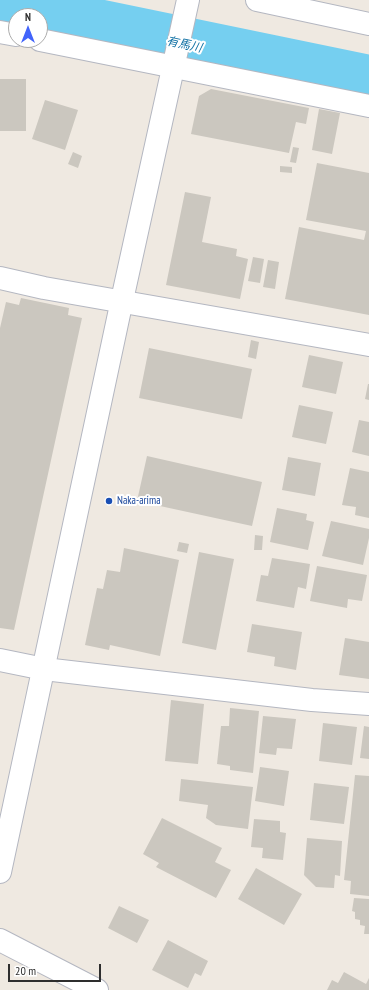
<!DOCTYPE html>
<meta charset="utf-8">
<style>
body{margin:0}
#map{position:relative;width:369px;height:990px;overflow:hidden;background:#efe9e1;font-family:"PT Sans Narrow",sans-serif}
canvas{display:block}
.north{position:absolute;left:8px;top:8px;width:40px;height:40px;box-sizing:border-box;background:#fff;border:1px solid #ababab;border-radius:50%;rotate:0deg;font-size:11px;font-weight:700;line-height:16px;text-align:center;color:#2e2e2e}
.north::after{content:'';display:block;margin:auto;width:14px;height:18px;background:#4264fb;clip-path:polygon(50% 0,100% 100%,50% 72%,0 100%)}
.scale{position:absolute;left:8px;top:964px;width:93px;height:18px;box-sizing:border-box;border:2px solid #2e2e2e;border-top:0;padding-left:5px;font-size:12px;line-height:14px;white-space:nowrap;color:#2e2e2e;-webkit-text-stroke:3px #fff;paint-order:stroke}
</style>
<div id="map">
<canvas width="369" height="990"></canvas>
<div class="north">N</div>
<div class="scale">20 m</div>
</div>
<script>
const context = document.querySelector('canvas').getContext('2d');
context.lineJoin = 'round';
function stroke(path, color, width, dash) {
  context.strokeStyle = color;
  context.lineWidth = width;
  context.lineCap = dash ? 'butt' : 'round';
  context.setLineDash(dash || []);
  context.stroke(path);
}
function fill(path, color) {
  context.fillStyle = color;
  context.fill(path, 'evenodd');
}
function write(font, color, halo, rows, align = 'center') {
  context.font = font + ' "PT Sans Narrow","Noto Sans JP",sans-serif';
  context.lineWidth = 4;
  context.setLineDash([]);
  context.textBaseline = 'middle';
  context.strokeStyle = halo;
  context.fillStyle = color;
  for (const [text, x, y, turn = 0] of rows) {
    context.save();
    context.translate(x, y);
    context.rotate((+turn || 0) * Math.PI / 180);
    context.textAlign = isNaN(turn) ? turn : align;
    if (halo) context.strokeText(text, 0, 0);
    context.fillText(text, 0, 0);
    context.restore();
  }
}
stroke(new Path2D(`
 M0 7 369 83`), '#75cff0', 56);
fill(new Path2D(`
 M0 79H26V131H0Z
 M211 89 309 108 306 124 296 122 289 153 191 134 199 96Z
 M45 100 78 110 65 150 32 139Z
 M319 109 340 113 332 154 312 150Z
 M293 147 299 148 296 163 290 162Z
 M73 152 82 156 78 168 68 164Z
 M317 163 369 173V315L285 299 299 227 364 240 366 231 306 220Z
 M280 166 292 167V173L280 172Z
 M185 192 211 197 202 242 237 249 236 256 248 259 240 299 166 285Z
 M253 257 264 259 260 283 248 281Z
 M268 260 279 262 275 289 263 287Z
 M21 298 69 308 68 315 82 318 14 630 0 628V328L6 302 19 305Z
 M251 340 259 342 256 359 248 357Z
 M149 348 252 369 242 419 139 398Z
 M309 355 343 362 336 394 302 387Z
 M368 384H369V400L365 399Z
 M299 405 333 412 326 444 292 437Z
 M359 420 369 422V456L352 452Z
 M147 456 262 482 252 526 137 501Z
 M288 457 321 463 315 496 282 490Z
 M350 468 369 472V518L355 515 356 507 342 505Z
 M277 508 307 514 306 520 314 522 308 550 270 542Z
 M331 521 369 529V538L363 565 322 556Z
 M255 535 263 536 262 550H254Z
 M179 542 189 544 187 553 177 551Z
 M124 548 179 560 160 656 110 645 109 650 85 645 97 588 103 589 107 570 120 572Z
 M199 552 234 559 216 650 182 643Z
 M272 558 310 564 306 589 298 587 294 608 256 601 261 575 268 576Z
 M317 566 367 575 362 601 348 599 347 608 310 601Z
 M252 624 302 632 296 670 274 666 275 657 247 652Z
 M345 638 369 642V679L339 675Z
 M171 700 204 704 198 764 165 761Z
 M230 708 259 711 253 773 230 770V766L217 764 221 726H229Z
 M263 716 296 719 292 749 277 748 276 755 259 753Z
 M323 723 357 727 352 765 319 761Z
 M364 726 369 727V759L360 758Z
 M260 767 289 771 284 806 255 801Z
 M355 775 369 776V896L350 894 351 881 344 880Z
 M181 779 253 787 248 829 216 825 206 818 208 805 179 801Z
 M314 783 349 787 344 824 310 820Z
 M162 818 222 848 215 862 231 870 216 898 156 867 159 863 143 854Z
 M254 819 280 821V832L286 833 283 860 262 858 263 848 251 847Z
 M307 838 342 841 340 876 335 875 334 888 316 887 304 875Z
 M256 868 302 894 284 925 238 899Z
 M354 898 369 899V934H364L365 926 360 925V920L355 919V912L352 911Z
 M119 906 149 920 137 943 108 928Z
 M168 940 208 961 201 976 195 973 188 988 152 970Z
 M344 972 366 984 369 978V990H327L332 980 338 983Z`), '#cbc7bf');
const street = new Path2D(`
 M0 32 16 35
 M40 40 369 106
 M0 278 44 288 369 345
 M0 660 44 669 312 700 369 704`);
const secondary = new Path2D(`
 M257 0 369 24
 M0 872 122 300 188 0
 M0 940 97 990`);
stroke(street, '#b4b7c1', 24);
stroke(secondary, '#b4b7c1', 24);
stroke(street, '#fff', 22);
stroke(secondary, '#fff', 22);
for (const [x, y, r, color] of [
 [109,501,4,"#1a4fb4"]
]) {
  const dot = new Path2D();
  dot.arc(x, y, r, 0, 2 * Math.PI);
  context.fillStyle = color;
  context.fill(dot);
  stroke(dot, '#fff', 1.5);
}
write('11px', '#164399', '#fff', [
 ["Naka-arima",117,501]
], 'left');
write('italic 12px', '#0d6fa3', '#fff', [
 ["有馬川",184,45,12]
]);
</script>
